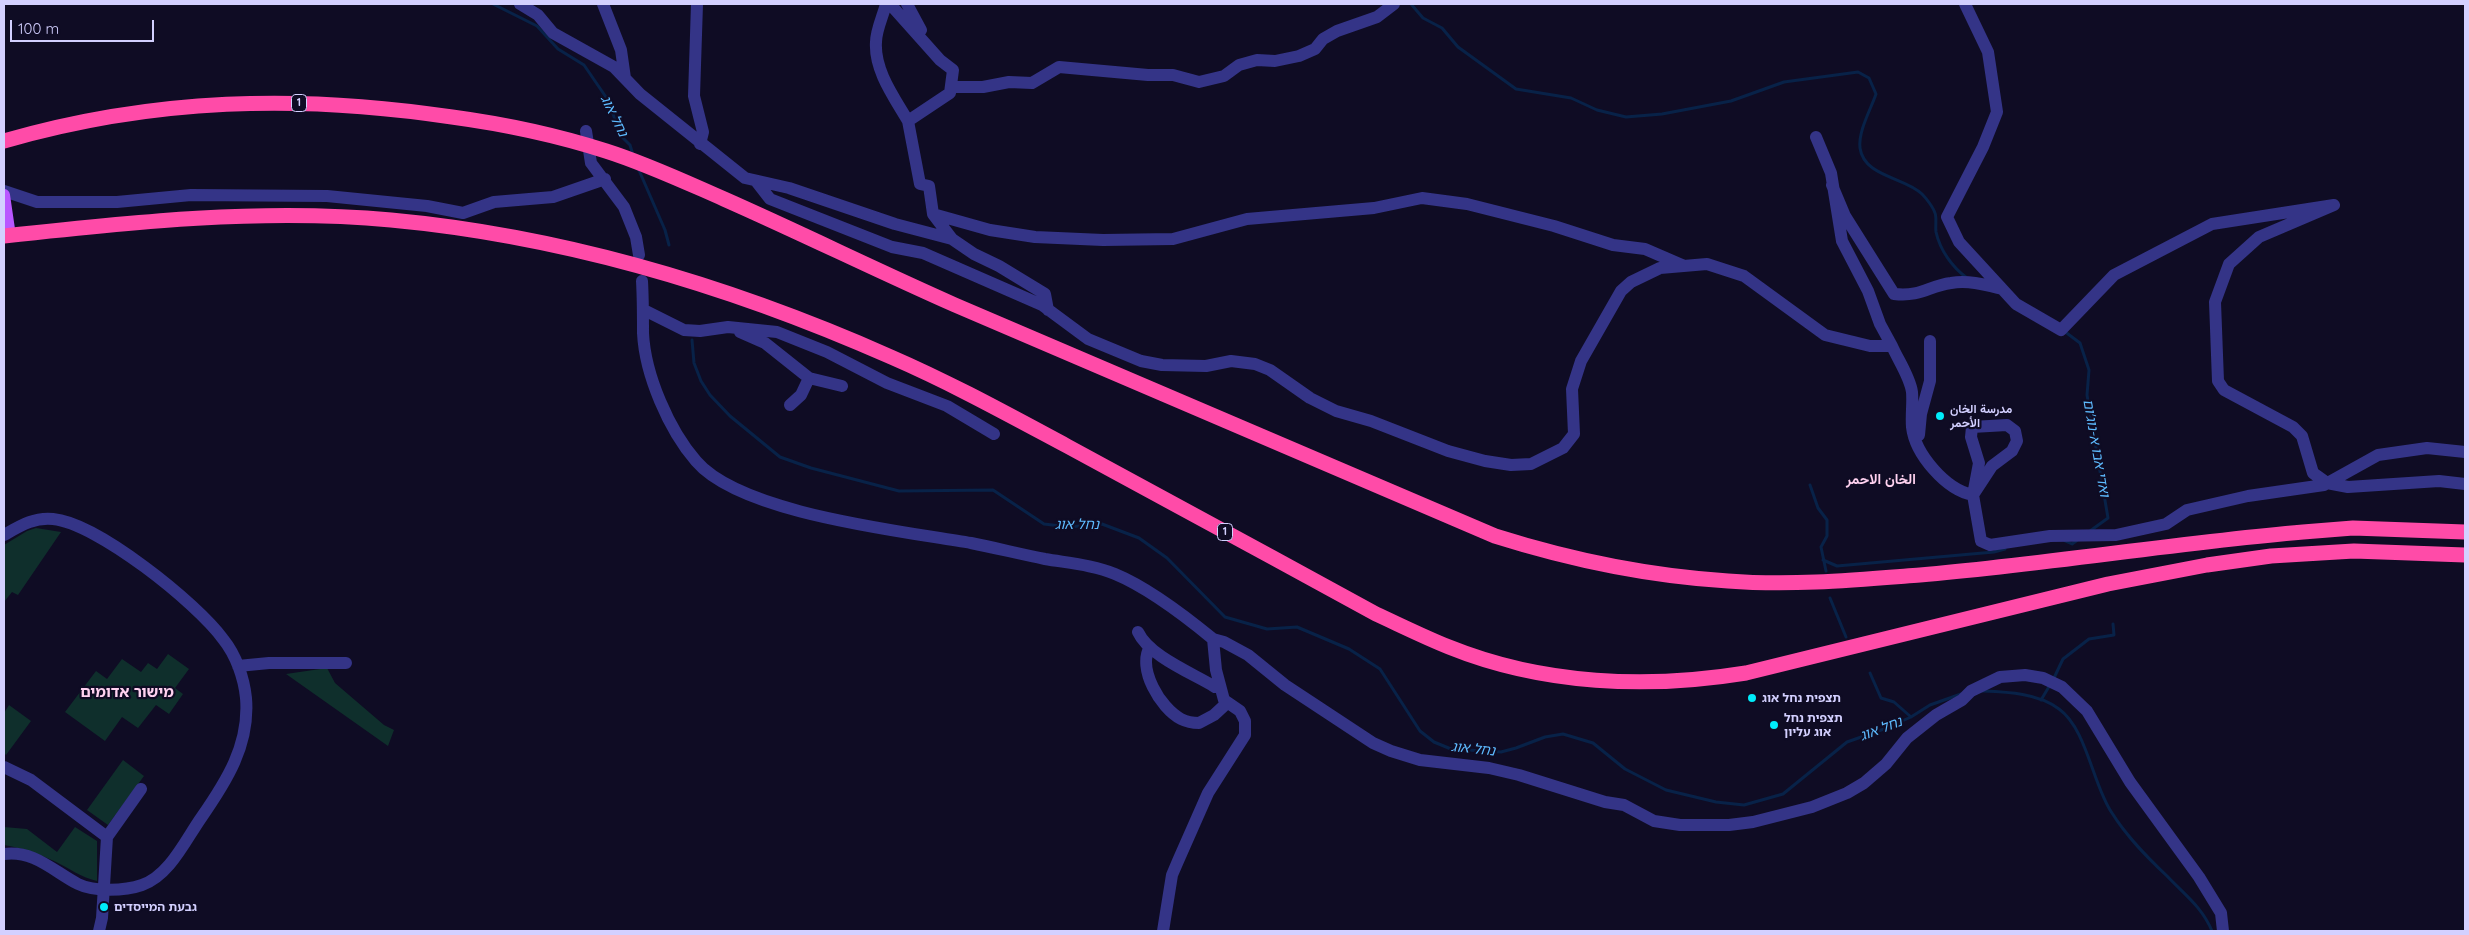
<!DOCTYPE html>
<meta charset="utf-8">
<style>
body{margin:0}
#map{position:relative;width:2469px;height:935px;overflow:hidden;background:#0f0c24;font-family:Quicksand,sans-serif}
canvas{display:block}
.frame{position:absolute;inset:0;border:5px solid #d3d0ff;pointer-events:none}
.scale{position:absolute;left:10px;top:20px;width:144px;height:22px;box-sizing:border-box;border:2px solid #d3d0ff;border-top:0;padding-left:6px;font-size:15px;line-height:18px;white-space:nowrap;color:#d3d0ff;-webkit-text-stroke:4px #0f0c24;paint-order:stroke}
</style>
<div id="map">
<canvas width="2469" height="935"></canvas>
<div class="frame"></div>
<div class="scale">100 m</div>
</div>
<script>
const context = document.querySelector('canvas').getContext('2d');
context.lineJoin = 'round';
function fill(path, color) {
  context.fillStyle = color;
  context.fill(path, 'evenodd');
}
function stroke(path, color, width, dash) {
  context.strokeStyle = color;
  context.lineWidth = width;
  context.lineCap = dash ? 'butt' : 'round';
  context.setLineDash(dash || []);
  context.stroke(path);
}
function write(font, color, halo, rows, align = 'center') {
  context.font = font + ' Quicksand,Vazirmatn,"Noto Sans Hebrew",sans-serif';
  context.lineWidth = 4.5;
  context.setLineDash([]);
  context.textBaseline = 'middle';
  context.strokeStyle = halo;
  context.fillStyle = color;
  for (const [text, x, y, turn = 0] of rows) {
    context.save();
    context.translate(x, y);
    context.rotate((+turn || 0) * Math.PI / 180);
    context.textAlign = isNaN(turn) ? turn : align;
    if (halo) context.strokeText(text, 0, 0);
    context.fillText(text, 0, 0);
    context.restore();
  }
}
fill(new Path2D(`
 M36 528 61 532 18 595 12 592 4 602V545L27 531Z
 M168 654 189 669 175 688 183 694 169 714 156 705 138 728 122 717 105 741 65 712 96 671 107 679 122 659 141 672 148 663 157 669Z
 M327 668 335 683 384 725 394 730 388 746 286 674Z
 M9 705 31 721 6 755 4 753V713Z
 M123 760 144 776 108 825 87 810Z
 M4 827 27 829 57 852 75 827 97 841V881C80 877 69 868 54 861 37 853 22 848 4 845Z`), '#0f2f2c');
stroke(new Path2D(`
 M493 4 537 26 558 49 584 65 608 100 621 136 630 145 633 155
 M1411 4 1423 18 1442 28 1458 47 1516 89 1571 98 1597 110 1626 117 1662 114 1731 101 1784 82 1858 72 1869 78 1876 94C1871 109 1858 131 1860 148 1864 177 1905 177 1922 194 1926 198 1933 207 1935 213 1937 218 1935 226 1936 232 1940 250 1952 267 1967 278
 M638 168 665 230 669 245
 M2064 331 2080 343 2089 370 2087 395 2108 518 2090 531
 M692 340 694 363 701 381 710 395 730 416 780 457 811 468 899 491 993 490 1044 524 1069 527 1102 524 1139 538 1167 558 1225 617 1267 629 1297 627 1349 649 1380 669 1420 731 1434 742 1451 749 1501 752 1516 748 1545 737 1563 734 1593 743 1625 769 1666 790 1716 802 1744 805 1783 794 1847 742 1884 729 1911 717 1930 705 1961 694
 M1810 485 1818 508 1827 520V536L1821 547 1826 571
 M2063 540 2072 544 2079 539
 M1823 560 1837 566 1994 552 2005 549
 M1830 598 1846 637
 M1870 673 1881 698 1894 702 1911 717
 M2053 680 2063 659 2089 639 2114 635 2113 624
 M1982 691C2007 692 2038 693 2059 709 2087 729 2093 786 2112 813 2127 837 2147 857 2167 876 2185 895 2202 907 2212 931
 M2041 700 2050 685`), '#082248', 3);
stroke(new Path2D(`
 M520 4 538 15 553 33 614 67 640 94 745 178 789 188 895 224 952 239 974 254 999 266 1045 294 1048 310
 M603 4 621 50 625 78
 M697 4 694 96 703 132 700 144
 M886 4C883 16 876 30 876 42 874 70 894 97 908 121
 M890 4 940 60 953 70 950 93 908 121 920 184 929 186 933 214 952 239
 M907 4 921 30
 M1965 4 1988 52 1997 112 1983 147 1947 217 1959 242 2016 304 2061 330 2114 275 2212 224 2334 205 2259 237 2229 264 2215 302 2218 381 2224 390 2293 427 2302 436 2313 473 2327 483 2348 487 2439 481 2465 484
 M951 87H983L1009 82 1032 83 1059 67 1148 75H1173L1199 82 1224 76 1239 65 1257 60 1275 61 1299 56 1315 49 1323 39 1337 31 1377 17 1394 4
 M586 131 591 163 624 207 636 237 639 255
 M1816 137 1831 173 1842 241 1868 291 1880 324 1892 346
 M756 181 770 199 892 247 923 253 1042 305 1088 339 1141 361 1162 365 1206 366 1231 361 1255 364 1270 370 1310 398 1336 411 1371 421 1448 451 1485 461 1511 465 1531 464 1563 448 1574 434 1572 389 1581 361 1621 291 1631 282 1660 268 1707 264 1744 276 1825 335 1870 346H1892C1898 360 1910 377 1912 392 1913 403 1911 415 1912 427 1915 454 1946 490 1973 495L1992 466 2012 451 2017 441 2015 431 2007 425 1972 427 1971 437 1979 463 1973 495 1981 541 1990 545 2050 536 2116 535 2166 524 2187 510 2248 496 2324 485 2378 455 2427 448 2465 452
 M1832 185 1845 216 1894 294C1922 297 1928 286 1951 283 1969 280 1986 285 2002 289
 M4 191 37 202H117L191 195 327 196 427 206 463 213 494 202 553 197 605 179
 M933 214 990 230 1035 237 1103 240 1173 239 1247 219 1374 208 1422 198 1467 204 1554 226 1613 245 1645 249 1682 265
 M642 281C643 298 643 316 643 333 645 375 669 430 696 461 741 514 903 531 971 543 996 548 1020 554 1045 559 1068 563 1094 565 1115 574 1149 588 1185 616 1213 639L1216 670 1224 700 1240 711 1245 721V735L1208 793 1178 861 1172 875 1163 931
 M644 310 684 330 700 331 728 327 777 332 827 352 887 383 947 406 994 434
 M740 332 765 343 809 378 842 386
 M790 405 801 395 809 378
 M1919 435 1921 414 1930 381V341
 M4 535C20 526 34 517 53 519 97 523 197 603 223 639 236 655 244 678 246 698 250 745 226 782 201 818 185 841 169 876 142 885 125 891 94 892 78 884 53 871 34 850 4 854
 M1138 632C1149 656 1192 673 1215 687L1220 686
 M1213 639 1224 642 1248 655 1285 685 1373 743 1391 751 1420 760 1489 768 1519 775 1605 802 1624 805 1654 821 1680 825H1729L1753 822 1812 807 1847 793 1864 783 1886 764 1907 738 1936 715 1962 700 1971 691 2000 677 2025 675 2043 678 2062 687 2087 711 2130 782 2199 877 2221 913 2223 931
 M1150 647C1137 668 1160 708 1181 719 1187 722 1193 723 1199 723L1214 715 1227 703
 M238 666 269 663H346
 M4 767 31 780 107 837
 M99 931 102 918 107 837 141 789`), '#343487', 12);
stroke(new Path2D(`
 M4 195 10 236`), '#b957ff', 12);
stroke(new Path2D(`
 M4 141C153 98 299 94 452 117 504 124 556 135 606 151 647 164 685 182 724 199 801 233 878 271 955 305 1135 383 1315 460 1495 536 1571 560 1648 576 1728 581 1792 586 1856 580 1920 575 2048 564 2175 543 2303 532L2353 528 2465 532
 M4 236C132 222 262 208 391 220 563 236 733 287 891 357 951 383 1009 415 1067 446 1170 501 1273 558 1376 614 1400 625 1424 637 1449 647 1543 685 1648 689 1746 673L2108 584 2207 565 2271 556 2354 551 2465 555`), '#ff4ba8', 15);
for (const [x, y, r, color] of [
 [1940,416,5,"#00ecfb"],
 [1752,698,5,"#00ecfb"],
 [1774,725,5,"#00ecfb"],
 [104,907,5,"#00ecfb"]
]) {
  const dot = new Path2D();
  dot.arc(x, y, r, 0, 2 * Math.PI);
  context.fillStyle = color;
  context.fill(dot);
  stroke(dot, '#0f0c24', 2);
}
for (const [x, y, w] of [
 [299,103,15],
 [1225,532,15]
]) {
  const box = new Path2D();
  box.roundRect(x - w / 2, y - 8.5, w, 17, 4);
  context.fillStyle = '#0f0c24';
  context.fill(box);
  stroke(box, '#d3d0ff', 1);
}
write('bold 11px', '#d3d0ff', null, [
 ["1",299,103],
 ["1",1225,532]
]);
write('bold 12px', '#d3d0ff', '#0f0c24', [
 ["مدرسة الخان",1950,409],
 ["الأحمر",1950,423],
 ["תצפית נחל אוג",1762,698],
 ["תצפית נחל",1784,718],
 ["אוג עליון",1784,732],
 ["גבעת המייסדים",114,907]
], 'left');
write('italic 14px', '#5ebbff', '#0f0c24', [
 ["נחל אוג",614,116,64],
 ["ואדי אבו א-נוג'ום",2096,448,80],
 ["נחל אוג",1077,525],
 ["נחל אוג",1881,729,-21],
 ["נחל אוג",1473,749,6]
]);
write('bold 14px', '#ffd2f0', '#0f0c24', [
 ["الخان الاحمر",1881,480]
]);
write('bold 15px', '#ffd2f0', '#0f0c24', [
 ["מישור אדומים",127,692]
]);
</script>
